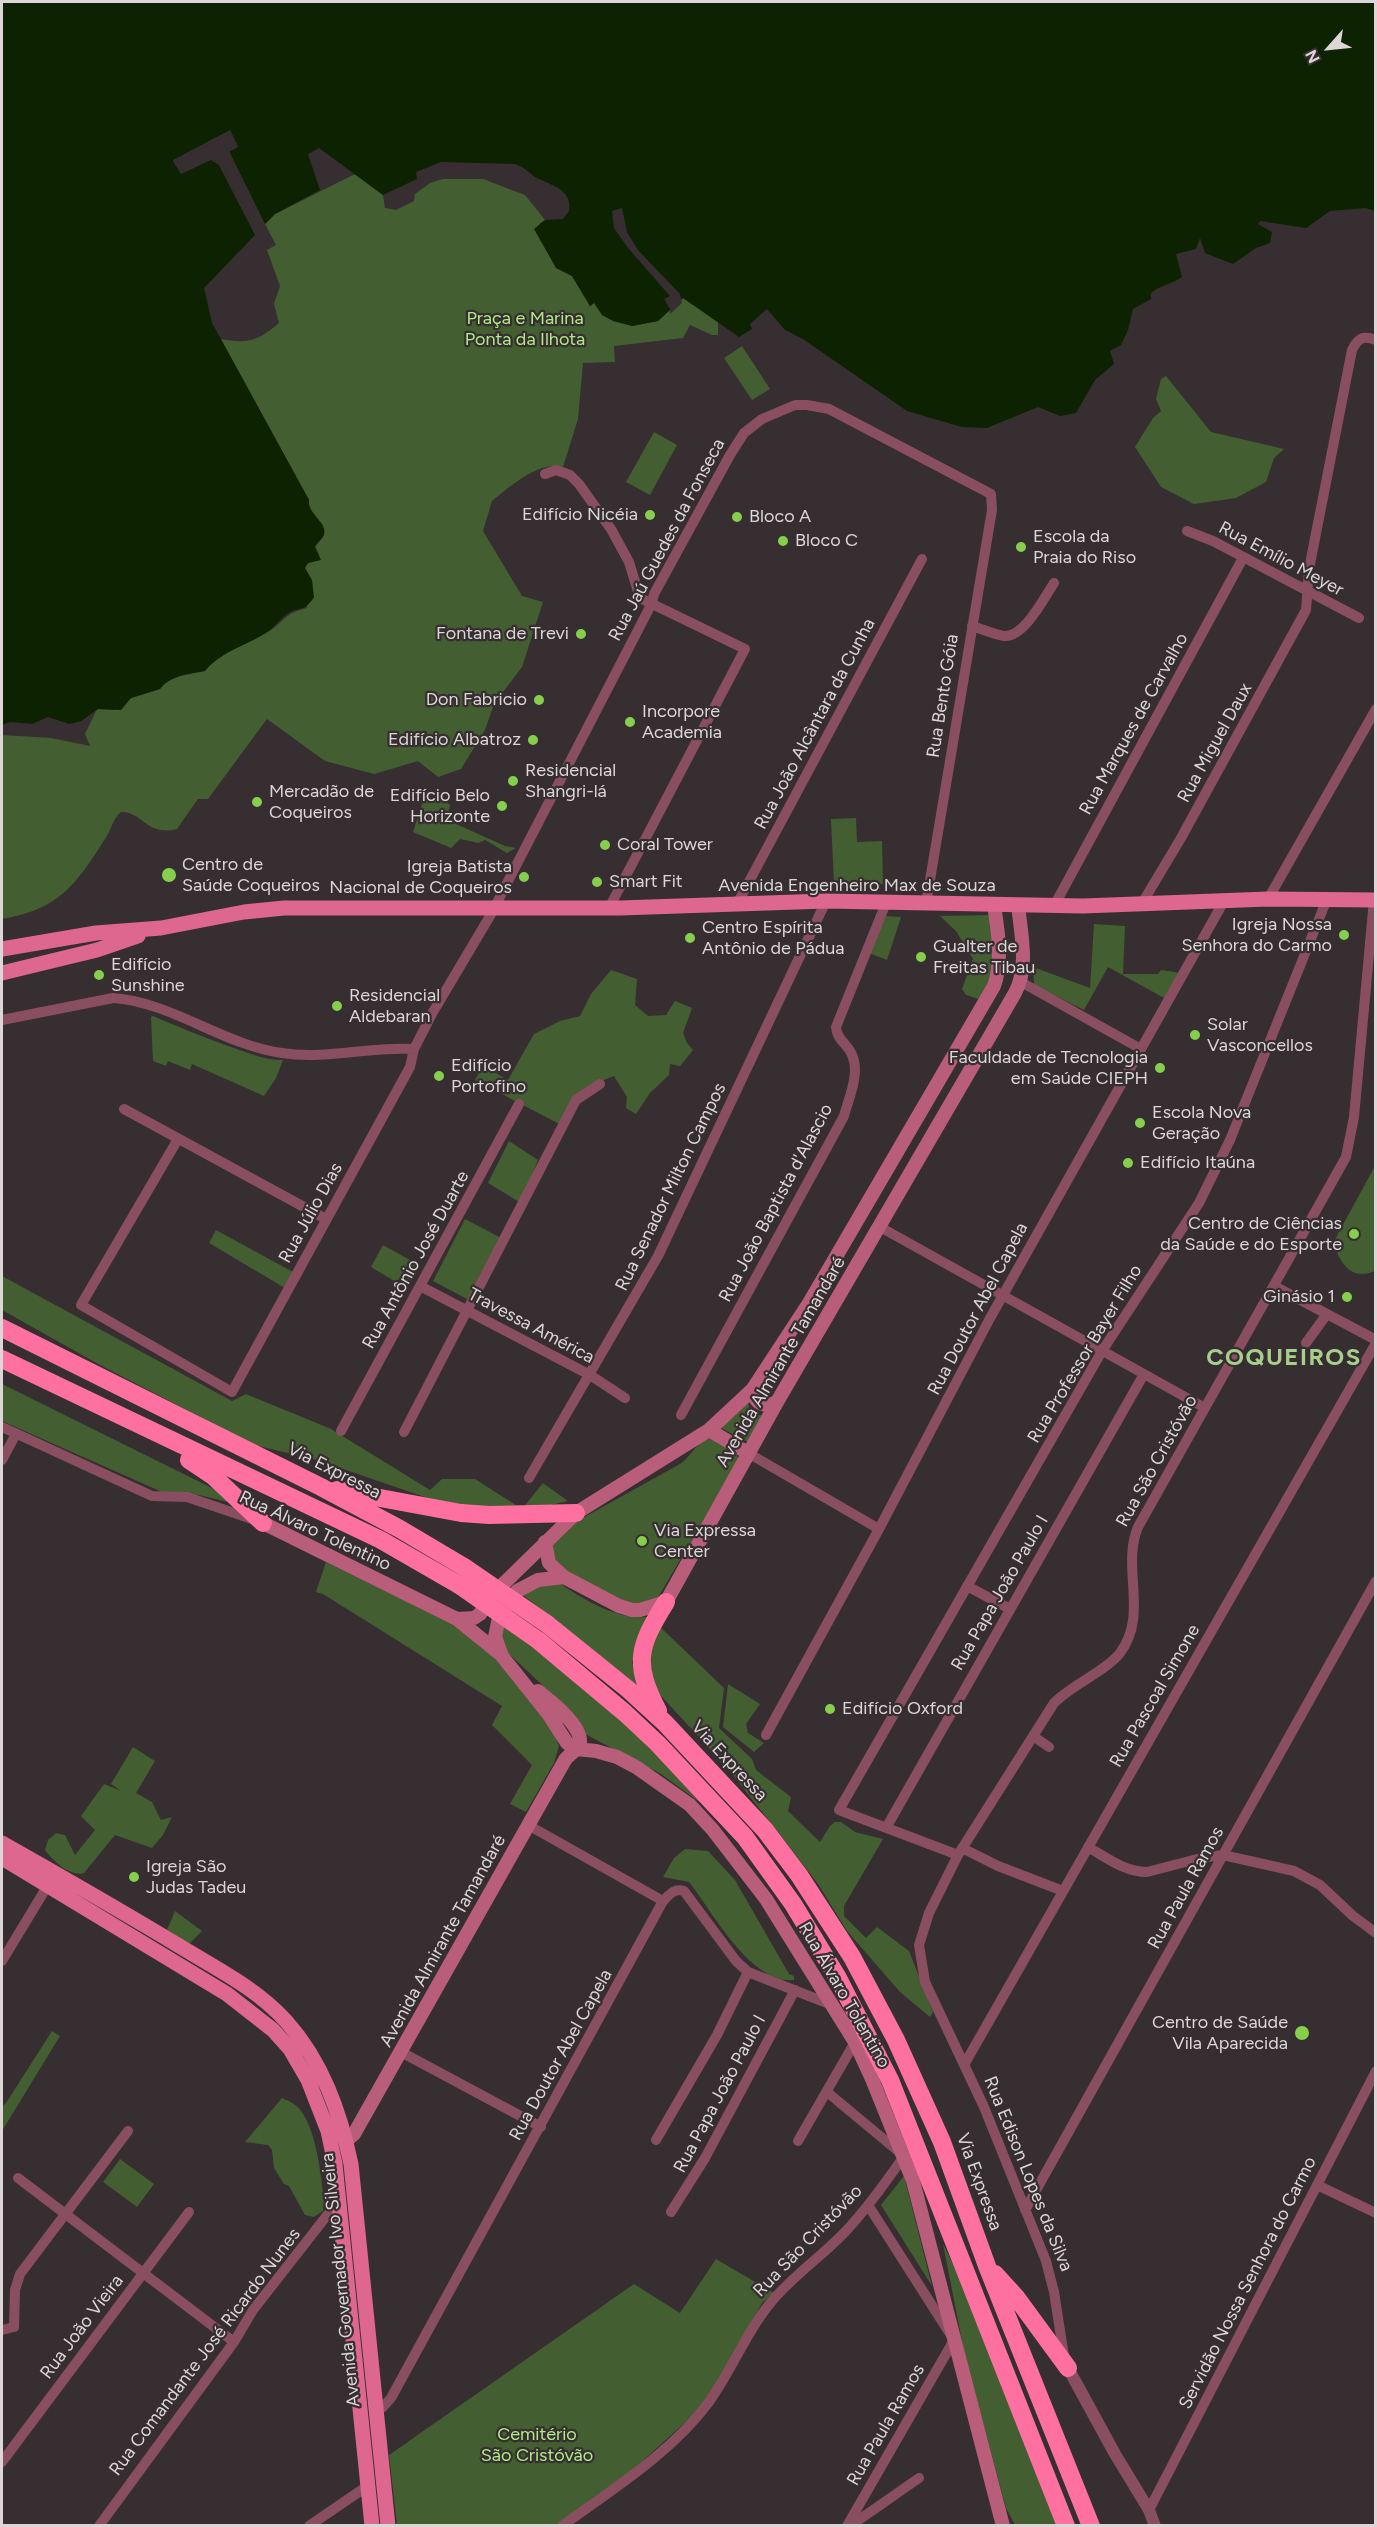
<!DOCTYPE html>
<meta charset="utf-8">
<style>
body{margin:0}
#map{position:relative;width:1377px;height:2527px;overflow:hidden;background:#372e31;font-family:Figtree,sans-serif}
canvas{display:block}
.frame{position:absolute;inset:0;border:3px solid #dcd6d7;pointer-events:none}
.north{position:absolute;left:1299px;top:18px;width:60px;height:60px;-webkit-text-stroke:4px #372e31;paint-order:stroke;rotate:243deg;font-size:16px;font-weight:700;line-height:24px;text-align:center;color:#dcd6d7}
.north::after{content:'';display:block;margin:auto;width:21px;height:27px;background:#dcd6d7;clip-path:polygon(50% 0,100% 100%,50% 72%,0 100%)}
</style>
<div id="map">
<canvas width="1377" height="2527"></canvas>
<div class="frame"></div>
<div class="north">N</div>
</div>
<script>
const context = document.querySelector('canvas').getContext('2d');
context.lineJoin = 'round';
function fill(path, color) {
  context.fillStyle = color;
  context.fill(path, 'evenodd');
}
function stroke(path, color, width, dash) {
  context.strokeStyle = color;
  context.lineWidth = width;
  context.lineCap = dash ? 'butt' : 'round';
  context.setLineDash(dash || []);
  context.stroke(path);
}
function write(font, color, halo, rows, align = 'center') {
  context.font = font + ' Figtree,sans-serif';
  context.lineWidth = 4.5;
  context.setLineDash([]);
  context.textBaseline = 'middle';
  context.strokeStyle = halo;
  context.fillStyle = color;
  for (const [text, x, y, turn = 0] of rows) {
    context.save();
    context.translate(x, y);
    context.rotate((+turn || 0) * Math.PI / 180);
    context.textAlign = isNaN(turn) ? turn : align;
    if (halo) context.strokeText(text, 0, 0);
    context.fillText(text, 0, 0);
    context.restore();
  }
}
fill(new Path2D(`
 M355 174 383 195 385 208 396 210 414 201 415 194 430 183 443 179H483L525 195 545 220 539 224 556 268 572 276 590 306 594 302 632 326 658 321 683 298 718 321V335H712L690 325 683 338 614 346 615 362 583 363 578 419 563 467C538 461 511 486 492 501L483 531 522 596 543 602 522 667 494 704 485 730 461 769 438 777 418 761 374 774 325 761 267 719 208 799H198L177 829C147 837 142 811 121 812 113 818 111 831 105 839 75 886 59 909 2 919V735L51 738 90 746 85 734 97 709 113 710 131 698 160 689 166 682 180 676 205 671C220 653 244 645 264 634 283 625 281 614 307 608V572L305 568 306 565 319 555 315 547 323 537 322 524C315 518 307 510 309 500L221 339C248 344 258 341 279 323L274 304 280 286 267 250 276 245 265 224 275 214Z
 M742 346 770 389 752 400 724 358Z
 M1166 376 1211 432 1284 449 1274 458 1266 482 1236 498 1194 504 1161 487 1135 447 1153 418 1161 411 1156 399 1161 379Z
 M654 432 677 445 650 495 626 482Z
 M424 798 442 799 450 805 447 820 505 846 516 848 507 853 485 840 478 843 460 839 451 848 413 832Z
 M856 818 857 842 882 841 883 884 834 885 831 819Z
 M991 915C992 943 1001 978 978 999L966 995 962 989 973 959 956 931 940 916Z
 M886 916 901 917 887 960 869 953Z
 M1094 924 1125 926 1123 974H1158L1161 970 1180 973 1164 998 1108 967 1084 1010 1034 985 1033 967 1090 988Z
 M611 970 637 979 635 1005 648 1016 666 1015 675 1001 692 1008 683 1033 687 1043 693 1050 680 1066 670 1064 669 1075 650 1093 636 1114 626 1108 627 1097 614 1076C580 1088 581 1097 567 1128L475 1080 483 1066 508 1080 534 1034 560 1021 580 1016 591 994Z
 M153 1016C178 1027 203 1037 228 1046 246 1052 263 1060 283 1060L276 1078 264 1096 192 1064 190 1070 168 1061 166 1066 153 1061 151 1017Z
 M509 1141 538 1160 521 1203 488 1183Z
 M1375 1166V1271C1350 1281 1341 1263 1333 1243Z
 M465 1219 501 1238 469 1300 433 1281Z
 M216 1230 293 1272 285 1288 209 1243Z
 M383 1245 419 1265 406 1288 371 1267Z
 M2 1276 232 1401 246 1394 331 1429 430 1490 442 1479H475L522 1509 543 1483 568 1501 521 1512 448 1505 317 1460 254 1445 100 1365 2 1310Z
 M2 1384 218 1491 228 1502 199 1495 162 1492 2 1421Z
 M748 1402 749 1408 755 1415H763L748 1442 719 1427Z
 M705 1438 712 1439 736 1452 739 1461 657 1599 640 1604 622 1602 558 1567 550 1547 554 1540 579 1520 680 1464C691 1456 695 1446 705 1438Z
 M326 1562 461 1628 494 1657 531 1696 553 1729 559 1746 554 1763 526 1812 510 1804 532 1765 492 1725 502 1706 323 1594 316 1592Z
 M559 1583C583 1599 617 1620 647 1617L632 1662 639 1686 523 1595 529 1588Z
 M501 1623 581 1685 634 1732 702 1804 661 1774 585 1734 554 1696 507 1652 500 1641Z
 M657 1624 724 1688 719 1728 752 1759 756 1770 791 1797 788 1811 820 1842 830 1826 835 1822H841L855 1832 883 1839 844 1906V1916L866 1938 877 1927 909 1951 933 2012 930 2017 900 1992 847 1931 818 1884 778 1832 723 1763 650 1684 647 1649Z
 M728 1684 760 1704 746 1724 748 1733 764 1743 754 1752 723 1727Z
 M133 1747 155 1761 136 1793 152 1802 161 1820 172 1817 163 1835 152 1848 115 1835 84 1873C70 1877 53 1861 45 1850L48 1840 56 1833 65 1835 75 1855 95 1830 81 1816 104 1784 121 1791 111 1784Z
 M685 1849 708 1851 735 1880 789 1974 794 1976V1980C751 1985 712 1911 689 1882L663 1877 674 1858Z
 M175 1911 202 1931 189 1944 167 1930Z
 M52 2031 60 2036 2 2131V2107L6 2103Z
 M282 2098C289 2101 296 2104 301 2111 317 2133 321 2175 324 2202L323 2211 314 2217 305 2215 289 2186 284 2184 274 2168 272 2150 268 2145 245 2142Z
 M120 2159 154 2184 137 2207 103 2182Z
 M904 2176 932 2286 881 2205Z
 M943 2244 962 2282 1061 2525H1015L1006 2508 964 2351Z
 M716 2259 774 2293 762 2303 713 2392 691 2417 626 2476 556 2525H397L389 2455 634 2284 680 2313Z`), '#435e30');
fill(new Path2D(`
 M2 2H1375V211L1366 208 1330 211 1306 228 1260 221 1258 224 1272 232 1270 243 1256 248 1233 264 1205 253 1200 238 1196 249 1176 254 1182 277C1172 284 1161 285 1151 293V299L1133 309 1128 330 1121 345 1110 351 1114 364 1095 380 1076 413 1060 416 1038 407 987 428 962 427 907 411 803 339 785 330 767 309 750 324 752 329 739 337 683 298 658 321 632 326 613 321 602 315 594 303 590 306 572 276 556 268 534 229 545 220 563 219 569 211C573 189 550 185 535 177 528 172 524 167 515 164L441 162 416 172 417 179 383 195 319 148 308 154 320 190 275 214 265 224 229 151 238 146 230 131 173 161 181 174 211 159 219 165 255 235 204 288 212 323 309 500C307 514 328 522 324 535 322 539 317 542 315 547L321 560 308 563 305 568 312 580 314 597C303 614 300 605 287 614 279 620 274 628 266 633 245 646 220 652 205 671 188 674 171 675 160 689L131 698 121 710 98 709 81 721 69 724 48 717 32 724 10 722 2 725Z`), '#0c2200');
fill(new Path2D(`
 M230 130 238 147 229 152 266 227 263 225 226 153 227 149 234 145 229 134 177 162 182 171 210 156 221 163 258 234 257 238 219 165 211 160 181 174 173 160Z
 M622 208 627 232 638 250 680 294 682 303 670 314V309L664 299 670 296 628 248 614 228 612 211Z`), '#372e31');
stroke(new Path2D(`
 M545 474 556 470 570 475 579 484 611 529 629 562 640 598 745 649 609 908
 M1187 531 1213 541 1359 618
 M972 626C982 629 993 634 1004 636 1024 638 1044 598 1054 583
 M1268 899 1376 709
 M737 904 922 559
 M1141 905 1181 838 1306 610 1309 569 1352 350C1358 338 1363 335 1376 340
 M1054 906 1243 558
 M1021 982 1141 1049
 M2 1020 113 998C172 1002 223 1045 282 1053 326 1060 370 1046 414 1049L433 1012 490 916 652 603 654 594 730 455 744 433 762 419 795 405H807L829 409 991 494 992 510 926 904
 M124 1109 326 1219
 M178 1139 81 1305 232 1392 410 1067 414 1049
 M880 1227 1205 1408
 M420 1286 590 1375 625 1398
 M1274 1286 1376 1340
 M1306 1343 1327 1314
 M681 1415 844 1116C849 1097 862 1070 850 1051 845 1043 836 1037 836 1027L886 903
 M2 1427 152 1496 187 1497 252 1519
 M341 1431 519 1104
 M404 1432 576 1100 600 1084
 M748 1453 879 1529
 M2 1460 16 1434
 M529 1478 658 1256 826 901
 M967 1586 1010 1609
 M766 1735 879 1529 989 1320 1224 901
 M1033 1736 1049 1747
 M528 1825 663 1901
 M886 1828 1144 1374
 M1088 1847C1107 1858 1125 1872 1147 1872L1201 1858 1223 1855 1294 1871 1320 1885 1353 1916 1376 1933
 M962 1848 998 1866 1063 1891
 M958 1855 839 1810 1102 1351 1199 1203 1230 1140 1327 899
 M2 1961 48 1885
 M401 2052 541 2127
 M964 2065 1376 1343
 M656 2140 717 2035 748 1972
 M798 2141 855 2042
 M18 2178 234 2342
 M1317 2185 1376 2213
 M1025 2210 1376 1581
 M671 2212 705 2158 795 1990
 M2 2330 14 2327 15 2290 20 2274 128 2131
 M1064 2356 1054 2292 1046 2261 984 2107 925 1982 919 1945 929 1913 958 1855 1054 1703C1073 1684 1106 1671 1120 1653 1149 1615 1121 1567 1138 1527L1346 1157 1354 1117 1374 900
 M375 2411 383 2407 391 2398 663 1901C670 1894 674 1888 684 1891L736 1961 748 1972 832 2005
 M2 2462 189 2212
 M1149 2510 1376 2071
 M99 2526 234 2342 253 2310 339 2200
 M309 2526 369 2485
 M562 2526C613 2489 671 2453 709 2402 732 2370 746 2332 772 2301 793 2276 822 2256 845 2232 867 2209 886 2182 904 2156L827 2092
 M847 2526 954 2340 868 2205
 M850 2526 919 2478`), '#894f60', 10);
stroke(new Path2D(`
 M1068 2368 1115 2454 1149 2510 1155 2526`), '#894f60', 12);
stroke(new Path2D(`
 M752 1390C755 1404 764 1408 777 1402
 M709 1430 748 1453
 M263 1523 457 1619 499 1653
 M545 1542 549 1563 564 1577
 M457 1619 474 1618 480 1614 491 1596 576 1513 709 1430 752 1390 809 1303 994 986C1003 961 998 931 994 905
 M346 2141 354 2134 565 1760C569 1754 580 1749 580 1742 581 1724 550 1701 538 1691
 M1003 2526 913 2181 872 2079 855 2042 766 1899 713 1830 690 1805 636 1767 617 1757 596 1751 576 1749 567 1743 549 1715 502 1656 495 1637 499 1617 517 1591 538 1580 564 1577 619 1606 632 1610H640L666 1602 777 1402 1015 993C1029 967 1021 934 1018 905`), '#b85d7a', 14);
stroke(new Path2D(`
 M2 949 96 933 161 928 244 912 284 908H620L826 901 1083 906 1268 899 1376 900
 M2 973 97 950 138 936
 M2 1843C64 1878 125 1913 186 1950 221 1971 258 1990 286 2021 322 2061 340 2112 351 2164L388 2526
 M2 1858 227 1994 273 2030 290 2049 308 2080 328 2131 335 2164 372 2526`), '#dd678e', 15);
stroke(new Path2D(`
 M2 1328 321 1487 400 1529 464 1567
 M2 1359 381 1540 459 1585
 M189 1460 213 1476 263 1523
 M337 1490 461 1513 489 1515 576 1513
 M547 1624 629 1690 665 1723 765 1830 799 1875 852 1957 896 2040 942 2142 987 2266 1091 2526
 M539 1641 625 1713 657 1743 745 1837 793 1904 838 1978 890 2080 1066 2526
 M658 1711C633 1663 638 1647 666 1602
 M995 2274 1016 2297 1068 2368`), '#fe70a0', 18);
stroke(new Path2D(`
 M464 1567 547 1624
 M459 1585 539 1641`), '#fe70a0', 18);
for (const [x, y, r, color] of [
 [650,515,6,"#86cf4c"],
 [737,517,6,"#86cf4c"],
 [783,541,6,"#86cf4c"],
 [1021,547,6,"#86cf4c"],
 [581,634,6,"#86cf4c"],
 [539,700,6,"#86cf4c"],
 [630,722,6,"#86cf4c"],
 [533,740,6,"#86cf4c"],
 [513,781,6,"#86cf4c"],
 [257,802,6,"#86cf4c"],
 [502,806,6,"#86cf4c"],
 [605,845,6,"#86cf4c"],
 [169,875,8,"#86cf4c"],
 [524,877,6,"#86cf4c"],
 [597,882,6,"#86cf4c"],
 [1344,935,6,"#86cf4c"],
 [690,938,6,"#86cf4c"],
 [921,957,6,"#86cf4c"],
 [99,975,6,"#86cf4c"],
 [337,1006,6,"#86cf4c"],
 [1195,1035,6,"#86cf4c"],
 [1160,1068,6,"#86cf4c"],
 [439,1076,6,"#86cf4c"],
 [1140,1123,6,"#86cf4c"],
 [1128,1163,6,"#86cf4c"],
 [1354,1234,6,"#86cf4c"],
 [1347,1297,6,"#86cf4c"],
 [642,1541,6,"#86cf4c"],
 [830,1709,6,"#86cf4c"],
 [134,1877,6,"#86cf4c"],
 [1302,2033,8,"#86cf4c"]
]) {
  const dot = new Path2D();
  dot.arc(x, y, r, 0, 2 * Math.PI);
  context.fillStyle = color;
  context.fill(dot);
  stroke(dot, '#372e31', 2);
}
write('18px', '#aeec83', '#372e31', [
 ["Praça e Marina",525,319],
 ["Ponta da Ilhota",525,340],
 ["Cemitério",537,2435],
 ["São Cristóvão",537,2456]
]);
write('18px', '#dcd6d7', '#372e31', [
 ["Edifício Nicéia",638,515,"right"],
 ["Bloco A",749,517],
 ["Escola da",1033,537],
 ["Praia do Riso",1033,558],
 ["Bloco C",795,541],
 ["Fontana de Trevi",569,634,"right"],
 ["Don Fabricio",527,700,"right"],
 ["Incorpore",642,712],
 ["Academia",642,733],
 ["Edifício Albatroz",521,740,"right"],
 ["Residencial",525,771],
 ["Shangri-lá",525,792],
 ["Mercadão de",269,792],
 ["Coqueiros",269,813],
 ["Edifício Belo",490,796,"right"],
 ["Horizonte",490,817,"right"],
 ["Coral Tower",617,845],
 ["Centro de",182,865],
 ["Saúde Coqueiros",182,886],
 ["Igreja Batista",512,867,"right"],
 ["Nacional de Coqueiros",512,888,"right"],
 ["Smart Fit",609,882],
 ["Igreja Nossa",1332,925,"right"],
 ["Senhora do Carmo",1332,946,"right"],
 ["Centro Espírita",702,928],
 ["Antônio de Pádua",702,949],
 ["Gualter de",933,947],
 ["Freitas Tibau",933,968],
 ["Edifício",111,965],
 ["Sunshine",111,986],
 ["Residencial",349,996],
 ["Aldebaran",349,1017],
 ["Solar",1207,1025],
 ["Vasconcellos",1207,1046],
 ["Faculdade de Tecnologia",1148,1058,"right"],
 ["em Saúde CIEPH",1148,1079,"right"],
 ["Edifício",451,1066],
 ["Portofino",451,1087],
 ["Escola Nova",1152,1113],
 ["Geração",1152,1134],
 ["Edifício Itaúna",1140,1163],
 ["Centro de Ciências",1342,1224,"right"],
 ["da Saúde e do Esporte",1342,1245,"right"],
 ["Ginásio 1",1335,1297,"right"],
 ["Via Expressa",654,1531],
 ["Center",654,1552],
 ["Edifício Oxford",842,1709],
 ["Igreja São",146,1867],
 ["Judas Tadeu",146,1888],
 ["Centro de Saúde",1288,2023,"right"],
 ["Vila Aparecida",1288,2044,"right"]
], 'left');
write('18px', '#dcd6d7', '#372e31', [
 ["Rua Jaú Guedes da Fonseca",667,540,-62],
 ["Rua Emílio Meyer",1281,559,28],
 ["Rua Bento Góia",943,696,-81],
 ["Rua João Alcântara da Cunha",815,724,-62],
 ["Rua Marques de Carvalho",1134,724,-61],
 ["Rua Miguel Daux",1215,743,-61],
 ["Avenida Engenheiro Max de Souza",857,886],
 ["Rua Senador Milton Campos",671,1187,-64],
 ["Rua João Baptista d'Alascio",776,1203,-62],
 ["Rua Júlio Dias",311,1213,-61],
 ["Rua Antônio José Duarte",416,1260,-61],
 ["Rua Doutor Abel Capela",978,1309,-62],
 ["Travessa América",531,1326,28],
 ["Rua Professor Bayer Filho",1085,1354,-59],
 ["Avenida Almirante Tamandaré",781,1362,-60],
 ["Rua São Cristóvão",1157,1461,-61],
 ["Via Expressa",334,1471,27],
 ["Rua Álvaro Tolentino",315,1531,25],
 ["Rua Papa João Paulo I",1000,1593,-60],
 ["Rua Pascoal Simone",1155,1696,-60],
 ["Via Expressa",729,1761,47],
 ["Rua Paula Ramos",1186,1888,-61],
 ["Avenida Almirante Tamandaré",443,1941,-61],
 ["Rua Álvaro Tolentino",844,1995,60],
 ["Rua Doutor Abel Capela",561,2055,-61],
 ["Rua Papa João Paulo I",720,2094,-62],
 ["Rua Edison Lopes da Silva",1028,2174,68],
 ["Via Expressa",979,2182,70],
 ["Rua São Cristóvão",808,2241,-46],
 ["Avenida Governador Ivo Silveira",341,2280,-96],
 ["Servidão Nossa Senhora do Carmo",1248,2283,-63],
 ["Rua João Vieira",82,2327,-53],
 ["Rua Comandante José Ricardo Nunes",205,2352,-53],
 ["Rua Paula Ramos",886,2425,-60]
]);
context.letterSpacing = '1.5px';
write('bold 24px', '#a6cf8c', '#372e31', [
 ["COQUEIROS",1284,1358]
]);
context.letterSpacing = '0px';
</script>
